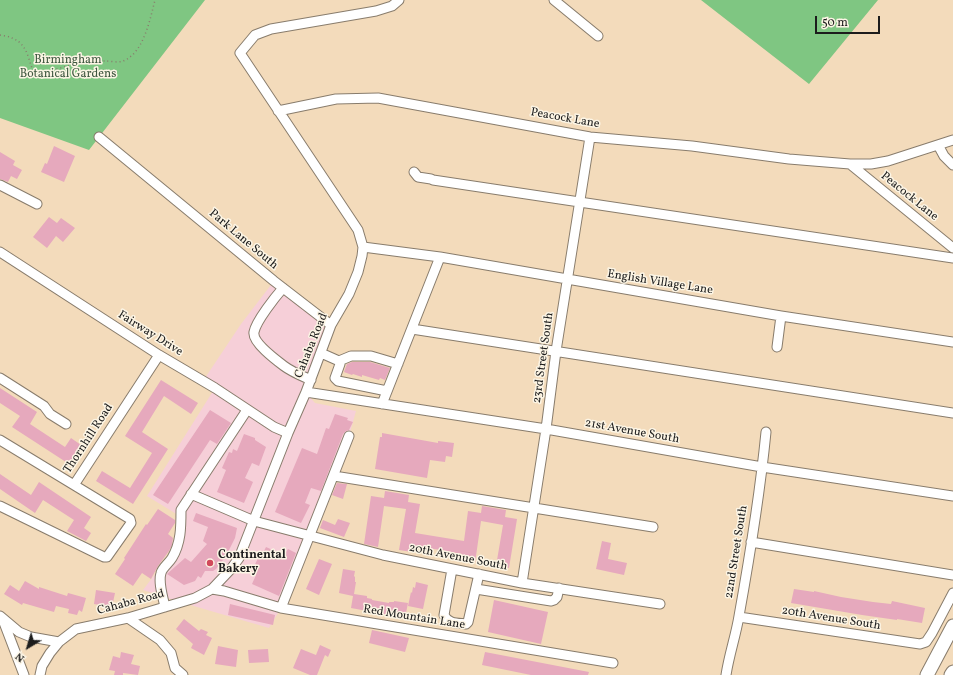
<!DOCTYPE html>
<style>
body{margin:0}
#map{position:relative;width:953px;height:675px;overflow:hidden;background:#f3dbbb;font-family:Vollkorn,serif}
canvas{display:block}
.north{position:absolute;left:8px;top:627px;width:40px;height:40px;-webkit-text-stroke:3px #fcf5e5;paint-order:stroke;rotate:218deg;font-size:11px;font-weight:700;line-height:16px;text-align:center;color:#1c1c1c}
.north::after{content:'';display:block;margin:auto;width:14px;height:18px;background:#1c1c1c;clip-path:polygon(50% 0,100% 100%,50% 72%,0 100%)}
.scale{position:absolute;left:815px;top:16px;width:65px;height:18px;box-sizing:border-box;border:2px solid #1c1c1c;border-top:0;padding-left:5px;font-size:12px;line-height:14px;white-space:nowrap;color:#1c1c1c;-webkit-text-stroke:3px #fcf5e5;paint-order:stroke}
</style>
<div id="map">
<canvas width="953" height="675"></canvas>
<div class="north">N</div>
<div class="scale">50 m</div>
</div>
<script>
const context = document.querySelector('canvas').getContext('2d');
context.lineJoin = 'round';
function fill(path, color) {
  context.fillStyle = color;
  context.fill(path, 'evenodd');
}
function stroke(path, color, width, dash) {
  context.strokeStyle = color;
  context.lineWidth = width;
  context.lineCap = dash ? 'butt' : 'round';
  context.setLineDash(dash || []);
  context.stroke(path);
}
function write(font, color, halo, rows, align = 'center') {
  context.font = font + ' Vollkorn,serif';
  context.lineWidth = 3;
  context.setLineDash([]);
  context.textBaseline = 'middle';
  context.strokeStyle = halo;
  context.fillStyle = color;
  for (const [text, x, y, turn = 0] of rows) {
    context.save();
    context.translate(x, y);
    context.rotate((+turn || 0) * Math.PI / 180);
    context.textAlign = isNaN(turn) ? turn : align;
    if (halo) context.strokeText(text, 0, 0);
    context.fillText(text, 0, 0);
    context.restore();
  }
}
fill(new Path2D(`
 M274 281 331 325 306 393 315 403 356 411 349 436 281 608 269 628 180 602 143 590 165 561 177 542 178 515 147 496 215 388 203 381 241 324Z`), '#f6cfd8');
fill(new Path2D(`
 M0 0H205L89 150 0 118Z
 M701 0H878L809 84Z`), '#7fc682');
fill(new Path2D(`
 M54 146 75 156 64 182 41 172 45 163 47 164Z
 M0 152 15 161 13 165 22 170 17 179 11 176 8 182 0 179Z
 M49 217 57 223 61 218 75 228 63 242 56 236 47 248 33 237Z
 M352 362H370L390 368 385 380 380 378 379 380 362 375V377L353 374 352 375 344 372 347 364Z
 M161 380 198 403 191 414 164 396 142 432 168 449 133 504 96 481 102 471 130 488 152 453 125 436Z
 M0 388 37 412 30 424 65 447 71 438 81 445 69 464 12 427 20 416 0 403Z
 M210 410 231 423 217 444 210 440 168 504 153 495Z
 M335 414 348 418 347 420 353 422 349 430 346 431 343 434 321 491 311 488 305 503 310 505 301 523 275 512 302 448 317 454 326 428 329 429Z
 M382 433 438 443V441L454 443 452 457 446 456 445 462 430 460 427 478 375 469 380 437H382Z
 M244 434 255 438V440L266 447 259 466 252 463 245 478 253 482 244 503 217 492 226 470 222 468 229 452 232 453 233 449 237 451Z
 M0 474 31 495 39 482 91 517 84 528 91 533 86 541 67 531 74 520 43 500 35 513 0 489Z
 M337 483 347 484 343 499 332 495Z
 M385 491 409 495 408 502 420 504 415 533 464 541 468 511 481 513 482 506 506 510 505 517 517 519 509 568 496 566 503 525 481 521 475 563 461 560 462 554 441 550 413 546 412 552 399 550 406 509 384 506 378 547 364 544 371 496 384 498Z
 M158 509 175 520V523L168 534 173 538 172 545 169 551 158 566 151 579 142 573 133 586 115 574 125 559 124 558 146 524 147 525Z
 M196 513 237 528 235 538 226 556 216 569 213 571H205L201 578 198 576 195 581 184 585 167 574 185 558 191 562 207 544 203 541 208 527 193 521Z
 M338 519 350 523 344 537 320 528 323 520 335 525Z
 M602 541 611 543 608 559 627 563 624 575 596 569Z
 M266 547 284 555 288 549 296 553 279 596 252 584 256 575 251 573 259 556 261 557Z
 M319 559 332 564 319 595 306 589Z
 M343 569 355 571 354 576 355 577V582H356L354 594 367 596V598L372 599V600L389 603V602H394V601L408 603 405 618 351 608 353 596 339 593Z
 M25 581 39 589V587L67 596 68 593 86 598 82 612 79 610 77 615 68 613 69 609 56 606 54 612 23 603 22 605 4 594 10 585 19 591Z
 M416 582 428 585 423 609 408 606 411 592 412 593 413 587 415 588Z
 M794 589 814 592V591L841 597 873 602 891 604 892 601 925 608 922 623 897 619V620L862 615 791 603Z
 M96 590 115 593 112 607 94 604Z
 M494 600 548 612 541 644 488 632Z
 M230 604 275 615 273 625 228 615Z
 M184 619 199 631 201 629 208 632 206 635 212 638 204 655 191 648 193 644 176 629Z
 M372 630 409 638 405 652 369 643Z
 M320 645 331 650 328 657 325 655 317 675H310L293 668 301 649 316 655Z
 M218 646 238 650 236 667 215 664Z
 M268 649 269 662 249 663 248 650Z
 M121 652 134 655 131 664 140 666 138 675 123 673V675H114L115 671 109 670 113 656 120 658Z
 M485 652 589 672 588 675H531L482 665Z`), '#e6a9bd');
const minor = new Path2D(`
 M554 0 598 36
 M278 111 336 99 378 98 590 137 692 146 789 159 850 164H871L888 161 953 140
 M99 137 274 281 331 325
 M938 145 944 156 953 165
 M850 164 953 248
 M414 172 418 177 431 179 433 180 953 258
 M0 185 37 204
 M363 247 440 257 781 316 953 342
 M0 252 159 355 215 388 274 427 288 433
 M283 288C276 296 256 321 254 332 252 342 276 360 284 366 292 372 302 376 311 380
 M412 329 953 413
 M777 347 781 316
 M321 353 339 361 340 364 335 378 338 381 387 391
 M339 361 351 356H371L398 364
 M0 378 44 406 50 414 66 424
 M306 392 546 429 762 467 953 496
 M382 404 440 257
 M0 440 74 485 159 355
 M334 476 653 527
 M191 494 254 521 383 555 522 583 660 604
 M0 506 104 557H107L131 523 130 519 74 485
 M751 542 953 575
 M452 569 444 615C448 624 458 623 466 624L468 622 479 574
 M522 583 546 429 556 351 590 137
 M212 589 224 591 281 608 613 663
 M476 589 551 601 554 600 557 597 559 588
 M165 607C163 597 158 583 161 573 162 568 169 563 172 558 181 543 181 527 181 510L247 410
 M281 608 349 436
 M0 616 19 632 31 637 59 642
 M739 617 920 644 926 642 932 633 953 593
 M128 618 160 640 171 653 175 668 183 675
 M3 620 24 675
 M40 675 42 666 50 653 59 642 76 629 128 618 195 598 212 589 231 569 239 558 288 433 306 392 331 325 349 294 358 272 362 256 363 247 358 230 240 53 255 35 271 29 376 11 392 6 399 0
 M726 675C729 655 736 635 739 616 750 555 760 493 766 432`);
const highway = new Path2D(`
 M927 675 953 626
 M951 675 953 672`);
stroke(minor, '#887c6c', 11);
stroke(highway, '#887c6c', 15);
stroke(new Path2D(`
 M0 35C4 36 9 36 12 38 31 45 28 68 35 71 44 75 64 66 74 64 84 63 95 61 105 61 110 61 118 63 123 61 144 53 150 19 155 0`), '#887c6c', 1.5, [1, 3]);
stroke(minor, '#fff', 9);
stroke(highway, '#fff', 13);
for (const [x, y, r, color] of [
 [210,563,4,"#d1495b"]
]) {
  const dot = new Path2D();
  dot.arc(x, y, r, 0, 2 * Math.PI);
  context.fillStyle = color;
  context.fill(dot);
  stroke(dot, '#fcf5e5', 1.5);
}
write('12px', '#3f5840', '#fcf5e5', [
 ["Birmingham",68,61],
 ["Botanical Gardens",68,75]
]);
write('12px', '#1c1c1c', '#fcf5e5', [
 ["Peacock Lane",565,119,10],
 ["Peacock Lane",909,197,39],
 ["Park Lane South",243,240,40],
 ["English Village Lane",660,283,9],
 ["Fairway Drive",150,334,32],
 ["Cahaba Road",312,346,-68],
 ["23rd Street South",544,358,-82],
 ["21st Avenue South",632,432,10],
 ["Thornhill Road",89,439,-57],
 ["22nd Street South",737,552,-81],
 ["20th Avenue South",458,558,11],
 ["Cahaba Road",131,603,-15],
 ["Red Mountain Lane",414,618,9],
 ["20th Avenue South",831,619,9]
]);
write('bold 12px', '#1c1c1c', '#fcf5e5', [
 ["Continental",218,556],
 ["Bakery",218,570]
], 'left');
</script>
